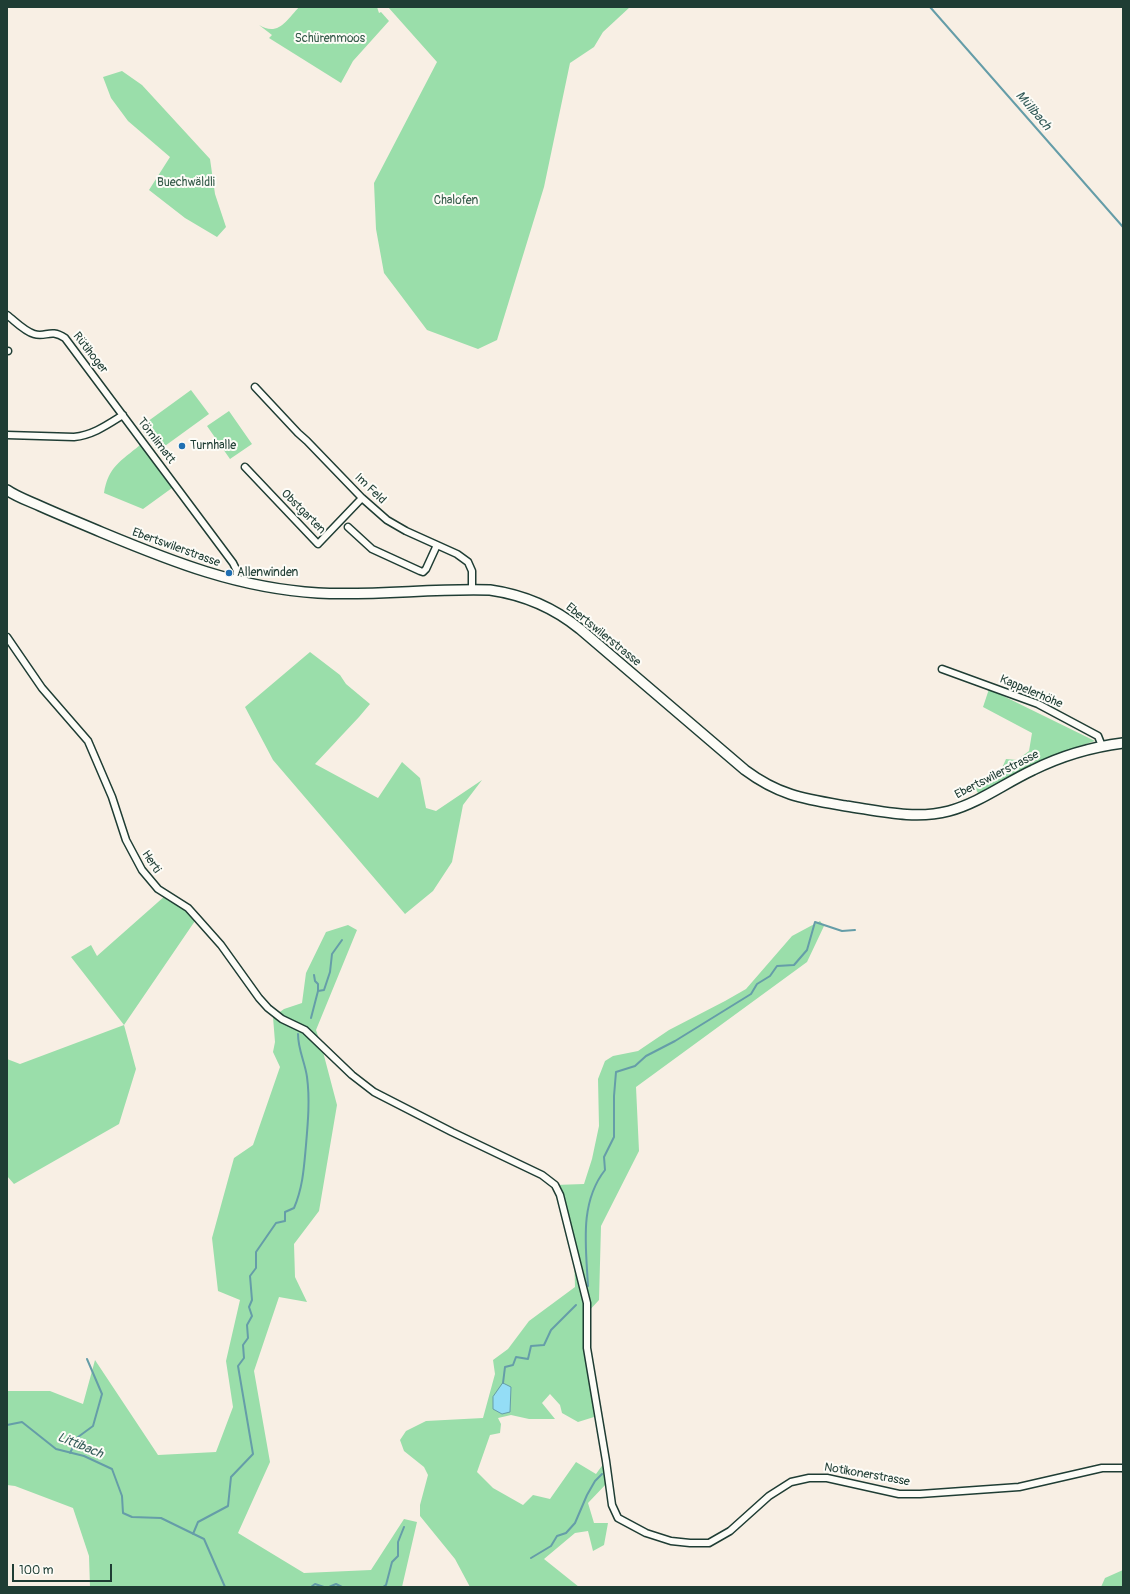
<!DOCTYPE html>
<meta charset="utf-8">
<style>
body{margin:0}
#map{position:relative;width:1130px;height:1594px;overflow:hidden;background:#f8efe4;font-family:Pangolin,sans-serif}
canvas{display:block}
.frame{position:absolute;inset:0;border:8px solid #1f3d34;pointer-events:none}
.scale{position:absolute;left:12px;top:1564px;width:100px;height:18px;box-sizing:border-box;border:2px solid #1f3d34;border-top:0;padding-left:5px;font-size:12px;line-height:14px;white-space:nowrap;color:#1f3d34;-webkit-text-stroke:3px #fdfcf7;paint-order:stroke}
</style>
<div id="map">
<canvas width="1130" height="1594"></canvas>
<div class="frame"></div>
<div class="scale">100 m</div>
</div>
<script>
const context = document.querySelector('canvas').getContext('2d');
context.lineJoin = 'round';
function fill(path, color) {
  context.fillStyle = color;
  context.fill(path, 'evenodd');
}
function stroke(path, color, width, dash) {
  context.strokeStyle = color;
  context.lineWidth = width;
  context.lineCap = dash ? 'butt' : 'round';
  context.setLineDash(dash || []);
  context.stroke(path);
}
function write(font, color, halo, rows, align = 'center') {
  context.font = font + ' Pangolin,sans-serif';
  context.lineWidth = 4;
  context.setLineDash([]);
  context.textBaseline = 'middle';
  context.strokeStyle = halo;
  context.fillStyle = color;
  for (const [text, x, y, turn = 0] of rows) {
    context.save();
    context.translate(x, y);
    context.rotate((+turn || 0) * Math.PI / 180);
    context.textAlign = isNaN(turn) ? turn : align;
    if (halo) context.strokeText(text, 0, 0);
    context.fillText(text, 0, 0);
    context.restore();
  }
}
fill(new Path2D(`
 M299 7H377L379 13 381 12 389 21 353 61 341 83 269 38 272 35 259 25C278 37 287 20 299 7Z
 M388 7H630L603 32 594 47 570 63 544 187 497 340 478 349 427 330 384 273 376 229 374 183 437 62Z
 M122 71 142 85 210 159 215 194 226 227 217 237 185 218 149 190 170 157 128 121 111 98 103 77Z
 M191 390 209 414 158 451 140 427Z
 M229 411 252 444 230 459 207 426Z
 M140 445 172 488 143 509 104 493C108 467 121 461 140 445Z
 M310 652 340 675 346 684 370 704 359 717 315 764 378 798 402 762 420 778 426 808 436 811 482 780 463 805 452 862 433 891 405 914 273 760 245 707Z
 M989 689 1095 741 1068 750 979 795 974 786 999 775 1006 759 1017 760 1029 751 1032 733 983 707Z
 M166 895 197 918 124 1025 136 1069 119 1124 14 1184 7 1176V1059L20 1064 124 1025 71 957 91 945 97 956Z
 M820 921 824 926 807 962 636 1087 639 1151 601 1226 599 1300 587 1313 594 1417 578 1422 562 1413 560 1405 550 1394 542 1403 555 1419H529L511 1415 498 1418 501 1424 500 1433 490 1435 477 1472 493 1488 523 1505 533 1495 550 1499 576 1462 596 1474 604 1463 607 1483 588 1503 594 1523H608L604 1545 593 1551 588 1531 575 1533 544 1559 579 1587H470L455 1559 420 1516V1505L428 1475 424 1467 404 1451 400 1440 406 1431 426 1421 483 1418 495 1374 493 1360 508 1349 529 1321 575 1287 574 1250 555 1185 584 1184 592 1159 599 1126 598 1079 605 1061 613 1056 638 1051 669 1030 725 1001 746 989 792 936Z
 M348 925 357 930 316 1030 322 1048 337 1105 319 1211 294 1244 295 1277 307 1302 279 1297 254 1371 270 1462 238 1533 304 1573 371 1570 404 1519 417 1522 402 1587H90L89 1556 73 1508 15 1486 7 1485V1391H50L83 1404 95 1360 158 1455 216 1452 233 1407 226 1361 240 1300 218 1291 212 1238 234 1158 253 1145 280 1067 273 1052 275 1042 273 1017 284 1009 302 1003 306 973 326 932Z
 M1123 1570V1587H1101L1105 1578Z`), '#9adeaa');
const water = new Path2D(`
 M503 1383 511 1387 510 1412 502 1414 493 1409V1397Z`);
fill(water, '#94ddf6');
stroke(water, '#659da8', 1);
stroke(new Path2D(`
 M930 7 1123 227
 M314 975 315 981 318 984V991
 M311 1018 318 991 324 990 330 972 332 954 342 940
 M588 1286C586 1247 579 1203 605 1170L604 1157 614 1137V1096L616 1072 635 1066 646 1056 675 1041 751 994 757 984 770 976 777 966 794 965 807 950 815 922 842 931 855 930
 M503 1383 505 1367 513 1365 516 1357 528 1359 531 1346 544 1345 551 1330 576 1305
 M7 1425 22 1422 56 1449 84 1456 112 1469 122 1496 123 1513 132 1517 161 1518 204 1539 225 1587
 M70 1453 78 1437 93 1426 102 1394 87 1359
 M193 1534 198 1522 228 1506 231 1477 253 1454 238 1366 244 1358 243 1345 248 1338 247 1325 252 1316 249 1307 252 1300 250 1276 256 1268V1252L276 1223 285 1221V1212L294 1208C303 1187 304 1167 306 1145 308 1122 310 1099 307 1077 305 1062 298 1050 298 1034
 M531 1558 551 1546 557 1536 566 1533 575 1523 587 1495 595 1481 602 1474
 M311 1587 315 1584 324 1587
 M329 1587 336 1584 342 1587
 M383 1587 386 1585 392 1562 398 1556V1542L404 1527`), '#659da8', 2);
const street = new Path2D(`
 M7 315C15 321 24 331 34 334 46 338 50 328 65 338L233 563 237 571V581
 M7 351H8
 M255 387 298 433 307 441 362 498 387 520 406 531 457 554 468 562 472 571V589
 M7 435 74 437C93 435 107 425 123 415
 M245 467 318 544 362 498
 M348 527 372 549 420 571 423 572 426 569 437 545
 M7 637 42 688 88 741 112 797 126 840 142 870 158 889 188 908 197 918 221 945 259 998 268 1008 282 1019 305 1030 352 1075 374 1092 452 1132 542 1175 555 1185 560 1195 587 1303V1348L606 1461 612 1505 618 1518 646 1533 671 1541 690 1543H709L730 1531 769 1496 791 1482 809 1478H827L899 1494H920L1019 1487 1102 1468H1123
 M942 669 1038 704 1098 736 1102 746`);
const secondary = new Path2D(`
 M7 490C17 497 29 501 40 506 60 515 80 523 101 532 173 562 238 588 318 593 376 596 433 588 490 590 525 595 553 607 580 629L745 770C780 796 805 799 846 806 880 811 915 820 949 811 979 803 1005 783 1033 770 1061 756 1092 747 1123 743`);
stroke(street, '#1f3d34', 9);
stroke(secondary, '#1f3d34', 12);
stroke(street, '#fdfcf7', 6);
stroke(secondary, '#fdfcf7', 9);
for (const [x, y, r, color] of [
 [182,446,4,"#1f6fb2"],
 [229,573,4,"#1f6fb2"]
]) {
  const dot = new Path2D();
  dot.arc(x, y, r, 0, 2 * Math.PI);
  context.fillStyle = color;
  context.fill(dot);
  stroke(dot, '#fdfcf7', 1.5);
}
write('12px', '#385d4c', '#fdfcf7', [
 ["Schürenmoos",330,39],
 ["Buechwäldli",186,183],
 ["Chalofen",456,201]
]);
write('12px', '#1f3d34', '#fdfcf7', [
 ["Rütihoger",90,353,52],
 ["Tömlimatt",156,441,53],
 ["Im Feld",370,489,44],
 ["Obstgarten",303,512,45],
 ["Ebertswilerstrasse",176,548,20],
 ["Ebertswilerstrasse",603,635,39],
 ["Kappelerhöhe",1031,692,23],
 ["Ebertswilerstrasse",997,775,-27],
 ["Herti",151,862,57],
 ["Notikonerstrasse",867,1475,10]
]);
write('12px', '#1f3d34', '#fdfcf7', [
 ["Turnhalle",190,446],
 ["Allenwinden",237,573]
], 'left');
write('italic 13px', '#365d5b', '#fdfcf7', [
 ["Mülibach",1033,111,49],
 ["Littibach",80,1446,22]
]);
</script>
